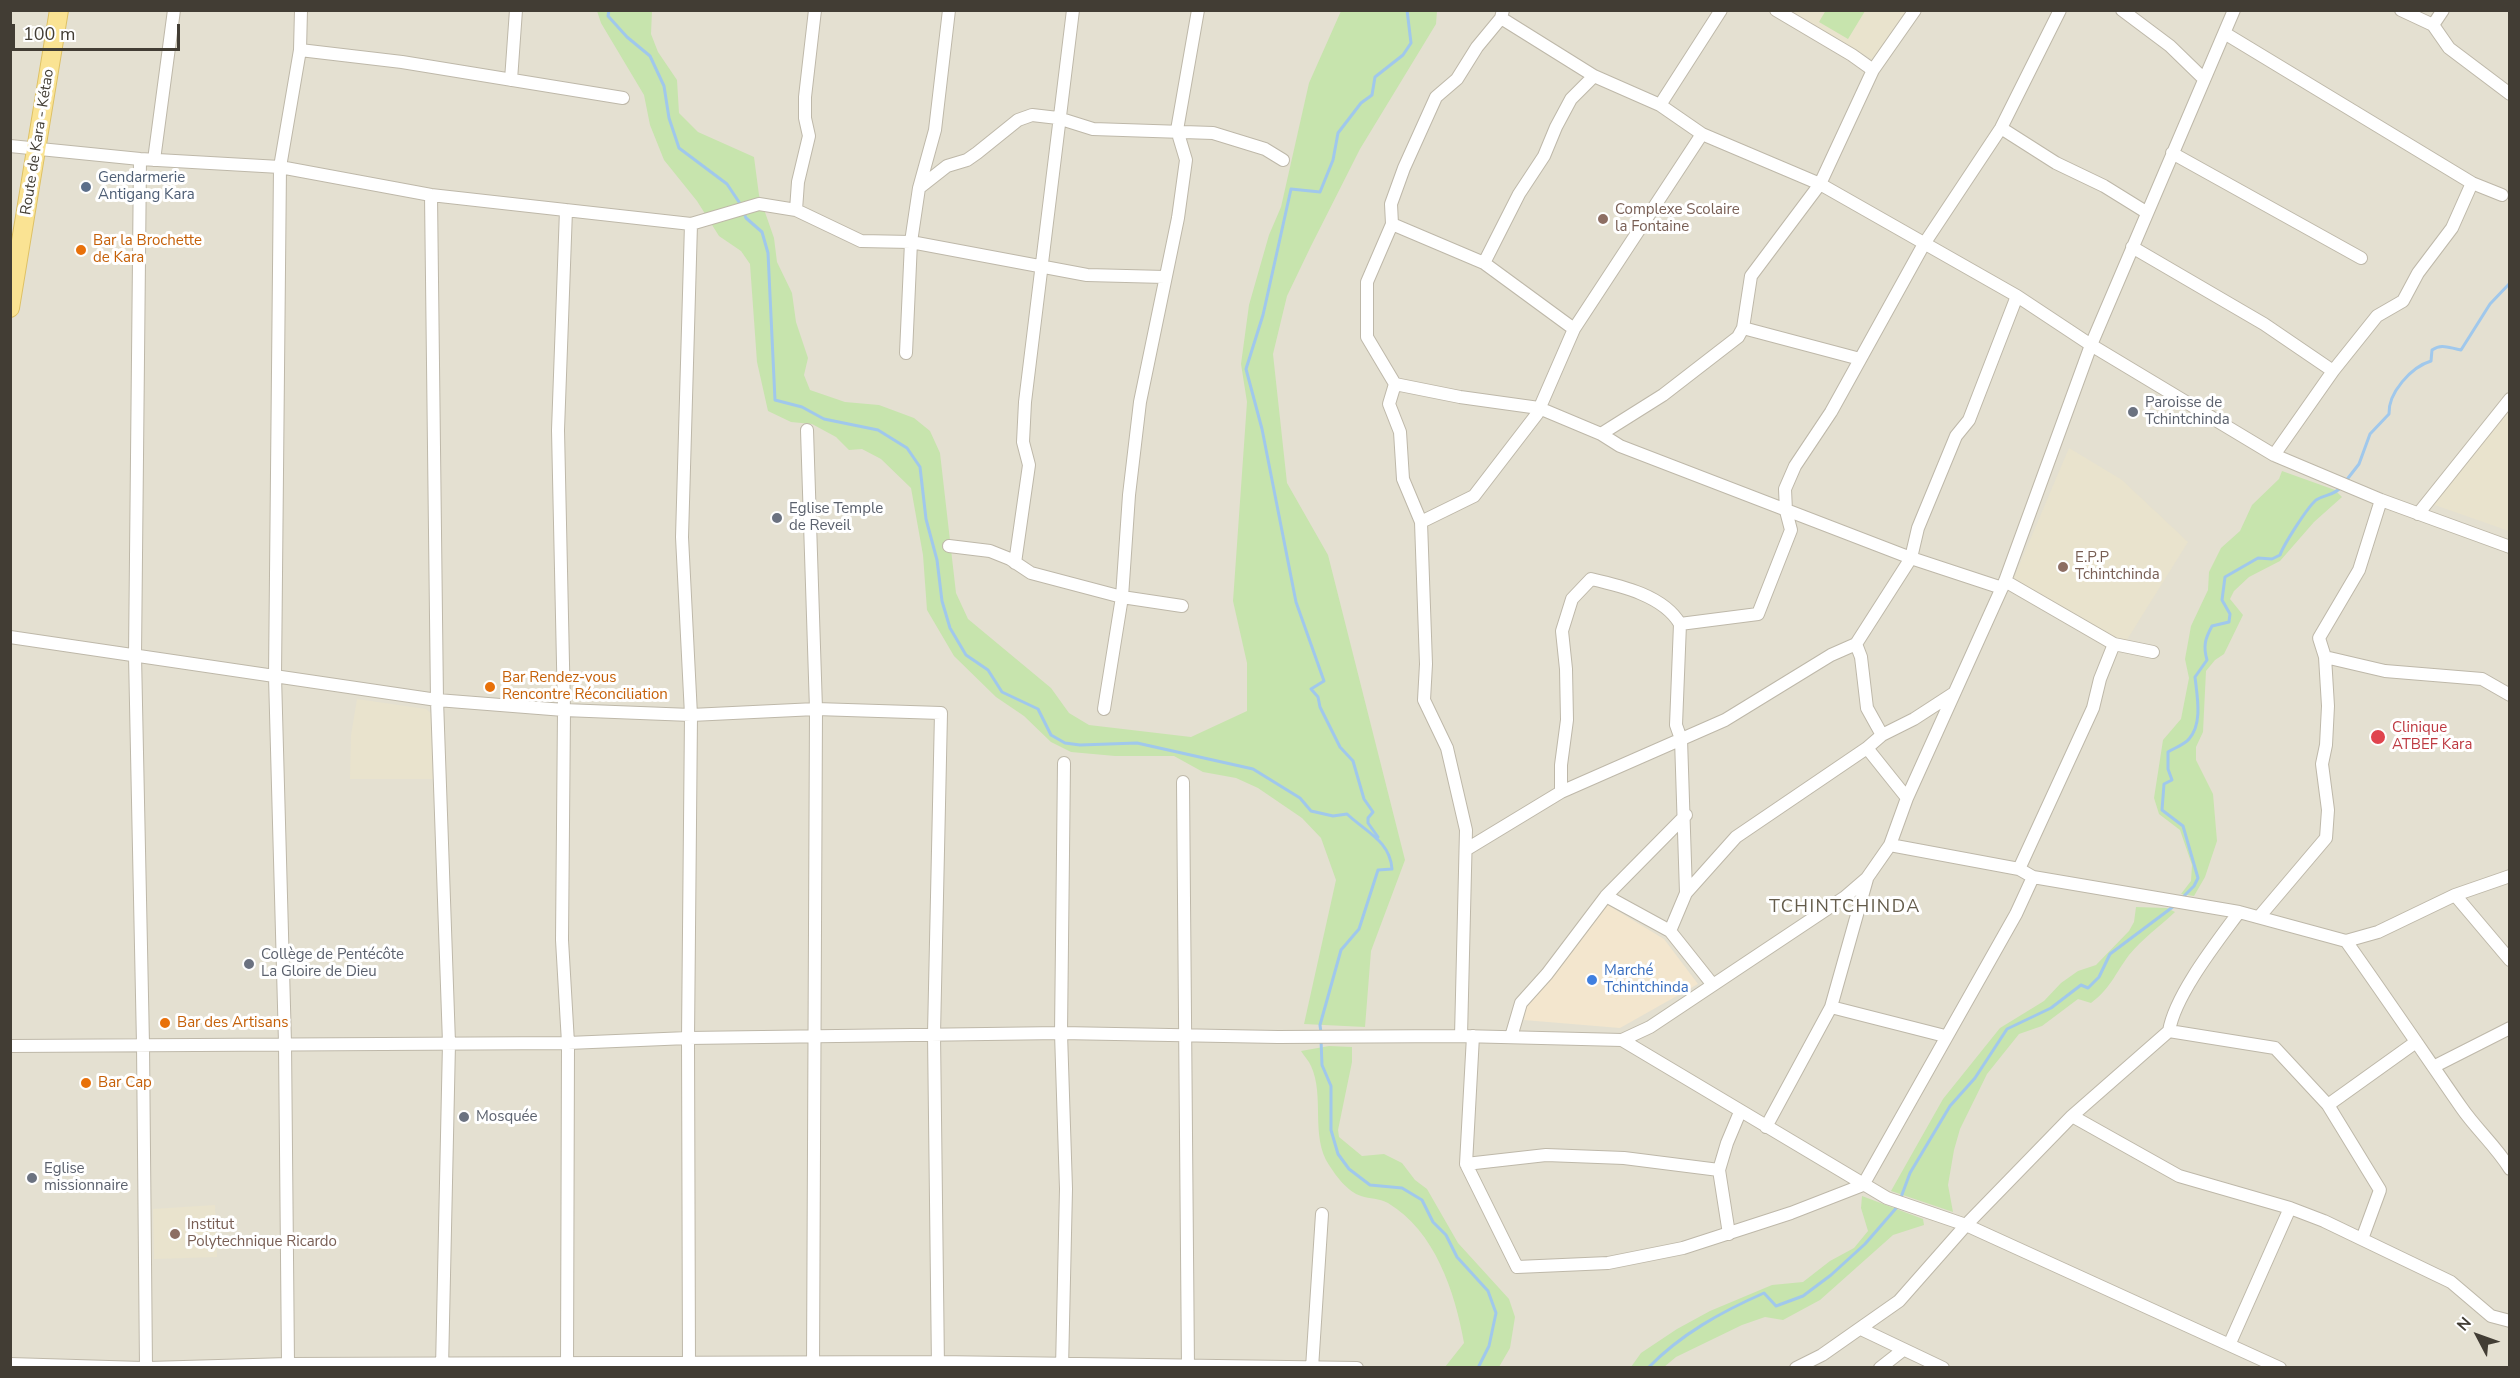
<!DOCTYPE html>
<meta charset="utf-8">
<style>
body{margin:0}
#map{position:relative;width:2520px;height:1378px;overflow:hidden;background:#f1ede3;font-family:"Nunito Sans",sans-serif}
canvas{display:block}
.frame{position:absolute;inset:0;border:12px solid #423d34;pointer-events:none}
.north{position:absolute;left:2448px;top:1306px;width:60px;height:60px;-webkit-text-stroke:4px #fff;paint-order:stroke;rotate:311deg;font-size:16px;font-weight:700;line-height:24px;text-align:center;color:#423d34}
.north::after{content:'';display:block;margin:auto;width:21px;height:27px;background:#423d34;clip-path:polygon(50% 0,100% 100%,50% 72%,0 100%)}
.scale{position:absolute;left:12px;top:24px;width:168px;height:27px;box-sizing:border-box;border:3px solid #423d34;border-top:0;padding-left:8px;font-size:18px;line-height:21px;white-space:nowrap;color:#423d34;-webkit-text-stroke:4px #fff;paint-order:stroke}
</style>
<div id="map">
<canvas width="2520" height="1378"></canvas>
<div class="frame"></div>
<div class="north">N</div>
<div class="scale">100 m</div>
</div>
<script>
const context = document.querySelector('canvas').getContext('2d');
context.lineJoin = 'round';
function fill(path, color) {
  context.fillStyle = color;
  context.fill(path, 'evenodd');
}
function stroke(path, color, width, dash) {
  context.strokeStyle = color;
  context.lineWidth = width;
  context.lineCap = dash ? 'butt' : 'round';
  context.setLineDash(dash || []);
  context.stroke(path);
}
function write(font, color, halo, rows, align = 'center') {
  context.font = font + ' "Nunito Sans",sans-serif';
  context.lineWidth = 6;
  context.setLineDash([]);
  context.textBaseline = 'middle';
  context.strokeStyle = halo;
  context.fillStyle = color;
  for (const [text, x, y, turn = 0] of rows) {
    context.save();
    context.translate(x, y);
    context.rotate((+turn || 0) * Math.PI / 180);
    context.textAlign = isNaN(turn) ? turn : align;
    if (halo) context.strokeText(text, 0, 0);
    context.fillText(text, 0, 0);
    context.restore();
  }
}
fill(new Path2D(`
 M11 11H2509V1367H11Z`), '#e4e0d1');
fill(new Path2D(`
 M1606 904 1664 939 1698 984 1620 1028 1524 1020 1526 1006Z`), '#f3e6ce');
fill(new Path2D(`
 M1790 11H1906L1875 61Z
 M2509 408V531L2432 504Z
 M2069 448 2122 480 2188 542 2125 643 2013 580Z
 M357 699 426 709 431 713 433 779H350L351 735Z
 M215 1205 217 1257 154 1259 153 1209Z`), '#e9e3cd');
fill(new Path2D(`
 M1826 10H1865V11L1848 39 1819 22Z
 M597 11H652L651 34 658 52 677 80 679 113 698 132 754 157 759 195 774 238 777 262 792 293 796 322 808 358 804 375 810 390 845 402 879 405 914 418 930 431 940 453 956 593 968 619 1051 688 1069 713 1089 725 1191 737 1247 711V663L1233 601 1247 402 1241 364 1249 305 1269 235 1281 207 1309 83 1341 11H1437L1436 24 1360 149 1311 246 1287 296 1273 354 1287 483 1328 555 1405 860 1371 951 1365 1027 1304 1024 1336 880 1321 838 1302 818 1258 788 1236 778 1203 772 1174 756H1115L1071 752 1051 742 1024 716 996 697 954 656 927 610 923 555 911 488 881 459 862 449 849 450 836 437 812 424 791 422 768 411 757 362 750 264 741 251 719 236 697 201 664 160 650 125 644 95 601 23Z
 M2282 471 2335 490 2342 497 2314 522 2280 561 2249 577 2234 591 2230 599 2243 615 2224 654 2215 660 2206 671 2203 732 2196 747V760L2213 794 2217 841 2205 877 2194 896 2181 894 2191 881 2192 865 2180 830 2159 814 2154 798 2163 740 2181 719 2189 678 2185 659 2191 626 2208 590 2209 572 2221 548 2240 531 2252 505 2279 479Z
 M2136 907 2167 908 2175 912C2159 927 2143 938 2129 955 2115 974 2110 989 2091 1003L2078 999 2042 1026 2019 1034 1987 1074 1960 1129 1954 1150 1948 1185 1953 1212 1891 1191 1943 1099 2000 1028 2044 1001 2061 983 2078 971 2096 965 2129 931 2134 922Z
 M1329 1046 1352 1047V1062L1338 1130 1339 1137 1362 1156 1384 1154 1402 1163 1415 1180 1427 1189 1458 1243 1509 1299 1515 1317 1510 1348 1499 1367H1445L1464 1343C1455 1292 1435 1231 1388 1203 1379 1198 1370 1199 1361 1196 1348 1192 1336 1176 1329 1165 1310 1136 1325 1096 1311 1066 1309 1061 1304 1056 1301 1051Z
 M1862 1196 1923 1219 1924 1225 1893 1235 1820 1300 1783 1320 1765 1317 1742 1325 1676 1357 1664 1367H1631L1641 1353 1677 1329 1710 1311 1772 1285 1803 1282 1830 1261 1854 1248 1868 1231 1861 1208Z`), '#c7e4ad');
stroke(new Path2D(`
 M609 10 608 16 627 37 650 56 664 86 669 118 679 148 727 184 741 205
 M743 211 746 218 762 232 768 253 775 400 802 407 824 419 878 430 907 448 920 467 926 519 937 560 942 601 950 628 966 655 988 670 1002 692 1038 709 1051 735 1065 743 1080 745 1137 743 1253 769 1300 798 1311 811 1333 816 1347 814C1366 832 1390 841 1392 869L1378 870 1359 929 1341 950 1320 1025 1321 1033
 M2345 482 2359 464 2370 434 2389 414C2388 393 2411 367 2431 361L2432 350C2442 343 2449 348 2461 350L2490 304 2510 283
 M1378 837 1368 823V818L1373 812 1364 799 1353 761 1340 747 1320 707 1318 697 1311 689 1324 681 1296 602 1262 429 1246 369 1263 315 1291 189 1320 192 1333 160 1338 133 1361 103 1372 95 1375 77 1403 55 1411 43 1407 10
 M2181 899 2194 886 2198 878 2183 826 2162 810 2164 784 2172 780 2168 769V752C2174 748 2184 745 2189 739 2203 723 2197 696 2195 677L2207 660C2203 646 2205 639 2212 626L2229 622 2230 614 2222 600 2225 577 2258 558 2272 559 2280 555C2284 544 2307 508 2316 500 2325 494 2334 496 2341 487
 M1321 1040 1322 1065 1331 1086V1130L1338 1154 1349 1169 1370 1185 1402 1188 1422 1200 1433 1222 1446 1235 1457 1257 1488 1291 1496 1313 1489 1346 1478 1368
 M1900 1200 1910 1173 1950 1106 1975 1078 2007 1029 2051 1008 2081 985 2088 988 2099 977 2110 954 2174 906
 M1648 1368C1681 1334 1721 1312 1764 1293L1776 1306 1803 1296 1831 1275 1865 1244 1898 1206`), '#a0c8ec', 3);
const street = new Path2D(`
 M1776 10 1852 55 1873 70
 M2122 10 2170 46 2204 79
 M2401 10 2433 25 2443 10
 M1501 18 1594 76
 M2433 25 2449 48 2510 94
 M2226 34 2472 183 2502 195
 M300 50 402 62 623 98
 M511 80 516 10
 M1660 105 1721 10
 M2001 128 2056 163 2104 186 2146 212
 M10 146 140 159 280 167 431 195 691 224
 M2172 153 2361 258
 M140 159 135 655 143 1044 146 1368
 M154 160 174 10
 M919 188 947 166 967 160 977 153 1018 120 1032 115 1058 118 1093 129 1213 133 1265 149 1283 160
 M431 195 437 700 449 1043 442 1368
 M566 210 558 430 564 710 562 940 568 1043 567 1368
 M796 210 798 182 809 136 805 118V97L815 10
 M1392 224 1484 263 1574 329
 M2132 247 2264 324 2333 371
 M1484 263 1519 194 1544 156 1556 127 1571 99 1594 76 1660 105 1702 134 1820 184 2017 296 2091 345 2274 455 2381 500 2510 547
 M1743 328 1860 359
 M906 353 911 242 919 188 935 130 949 10
 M1395 384 1460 397 1539 408 1601 434 1620 446 1911 558 2002 588
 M807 430 816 709 813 1368
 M1601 434 1663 395 1738 337 1743 328 1751 276 1820 184 1873 70 1915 10
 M2274 455 2333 371 2377 316 2403 301 2418 273 2452 228 2472 183
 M2381 500 2359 570 2319 638 2325 657 2385 671 2482 679 2510 695
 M2418 514 2510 399
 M1421 522 1474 496 1537 414 1574 329 1702 134
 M949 546 990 551 1010 559 1031 573 1122 597 1182 606
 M1015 563 1029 465 1023 442 1025 402 1073 10
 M2005 581 2114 644 2153 652
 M1680 624 1758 614 1791 530 1786 511 1785 489 1795 466 1831 412 1924 244 2001 128 2060 10
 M10 637 437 700 564 710 691 715 816 709 941 713 934 1034 938 1368
 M1856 644 1861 657 1867 708 1882 735 1867 748
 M1104 709 1122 597 1129 495 1140 402 1178 218 1186 160 1177 130 1198 10
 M1882 735 1914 719 1954 693
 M1183 782 1188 1368
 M1561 792V765L1567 720 1566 669 1562 631 1572 599 1591 579C1622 586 1664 596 1680 624L1676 725 1681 739 1686 893
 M1890 845 2019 869 2033 877 2239 912 2346 941 2378 932 2455 895 2510 876
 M1467 849 1561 792 1725 720 1831 655 1856 644 1911 558 1918 528 1956 436 1969 420 2017 296
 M2019 869 2093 708 2100 679 2114 644
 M2455 895 2510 960
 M1606 896 1670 931 1713 985
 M2259 917 2326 838 2328 810 2322 764 2326 745 2328 706 2325 657
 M1670 931 1686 893 1736 837 1867 748 1907 798
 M2346 941C2385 996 2423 1052 2461 1107 2476 1129 2496 1146 2510 1169
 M1831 1007 1945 1036
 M2169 1031 2275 1048 2328 1105 2380 1190 2362 1239
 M1461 1036 1466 830 1447 748 1424 700 1426 664 1421 522 1403 479 1400 432 1389 404 1395 384 1367 337V282L1392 224 1391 204 1404 168 1436 97 1457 79 1477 47 1501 18 1503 10
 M1473 1036 1466 1164 1517 1267 1608 1263 1683 1248 1791 1213 1863 1185 2016 914 2033 877
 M1511 1037 1521 1003 1547 974 1606 896 1686 815
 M1622 1040 1887 1198 1966 1225 2280 1368
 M10 1046 568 1043 688 1038 1061 1033 1278 1037 1461 1036 1622 1040 1650 1027 1845 897 1867 878 1890 845 1907 798 2005 581 2091 345 2234 10
 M2435 1066 2510 1028
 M2328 1105 2416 1042
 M2072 1116 2179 1176 2290 1208 2324 1221 2451 1282 2491 1316 2510 1321
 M1766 1127 1831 1007 1867 879
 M1466 1164 1546 1155 1624 1158 1719 1170
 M1729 1234 1719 1170 1727 1143 1740 1112
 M1861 1329 1943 1368
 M2230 1343 2290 1208
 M10 1364 142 1368
 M288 1364 285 1043 275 676 280 167 300 50 301 10
 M149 1368 288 1364 938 1362 1357 1368
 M689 1368 688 1038 691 715 682 537 691 224 759 204 796 210 861 241 911 242 1087 275 1165 277
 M1062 1368 1066 1189 1061 1033 1064 763
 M1312 1368 1322 1214
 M1796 1368 1822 1355 1899 1301 1966 1225 2072 1116 2169 1031C2175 995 2217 942 2239 912
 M1880 1368 1903 1350`);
const primary = new Path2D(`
 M10 308 59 10`);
stroke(street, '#beb8a9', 14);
stroke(primary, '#dec164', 20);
stroke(street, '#fff', 12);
stroke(primary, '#fae393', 18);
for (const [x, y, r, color] of [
 [86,187,6,"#5c6f8a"],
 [1603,219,6,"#8d6e63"],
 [81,250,6,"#e8710a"],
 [2133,412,6,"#6b7280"],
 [777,518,6,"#6b7280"],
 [2063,567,6,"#8d6e63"],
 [490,687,6,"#e8710a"],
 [2378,737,8,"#e0444e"],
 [249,964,6,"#6b7280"],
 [1592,980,6,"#3f7fe0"],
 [165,1023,6,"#e8710a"],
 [86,1083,6,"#e8710a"],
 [464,1117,6,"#6b7280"],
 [32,1178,6,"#6b7280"],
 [175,1234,6,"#8d6e63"]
]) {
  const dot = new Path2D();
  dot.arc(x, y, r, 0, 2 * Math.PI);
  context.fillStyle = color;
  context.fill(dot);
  stroke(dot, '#fff', 2);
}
write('15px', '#423d34', '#fff', [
 ["Route de Kara - Kétao",38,142,-81]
]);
write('15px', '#4e5e75', '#fff', [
 ["Gendarmerie",98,178],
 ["Antigang Kara",98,195]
], 'left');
write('15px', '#785e54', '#fff', [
 ["Complexe Scolaire",1615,210],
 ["la Fontaine",1615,227],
 ["E.P.P",2075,558],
 ["Tchintchinda",2075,575],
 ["Institut",187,1225],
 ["Polytechnique Ricardo",187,1242]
], 'left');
write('15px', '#c56008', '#fff', [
 ["Bar la Brochette",93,241],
 ["de Kara",93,258],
 ["Bar Rendez-vous",502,678],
 ["Rencontre Réconciliation",502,695],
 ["Bar des Artisans",177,1023],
 ["Bar Cap",98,1083]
], 'left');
write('15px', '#5b616d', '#fff', [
 ["Paroisse de",2145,403],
 ["Tchintchinda",2145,420],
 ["Eglise Temple",789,509],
 ["de Reveil",789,526],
 ["Collège de Pentécôte",261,955],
 ["La Gloire de Dieu",261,972],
 ["Mosquée",476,1117],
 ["Eglise",44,1169],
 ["missionnaire",44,1186]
], 'left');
write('15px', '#be3a42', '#fff', [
 ["Clinique",2392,728],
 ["ATBEF Kara",2392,745]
], 'left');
write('15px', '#366cbe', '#fff', [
 ["Marché",1604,971],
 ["Tchintchinda",1604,988]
], 'left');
context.letterSpacing = '1.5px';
write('18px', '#645c4b', '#fff', [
 ["TCHINTCHINDA",1845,908]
]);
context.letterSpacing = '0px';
</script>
